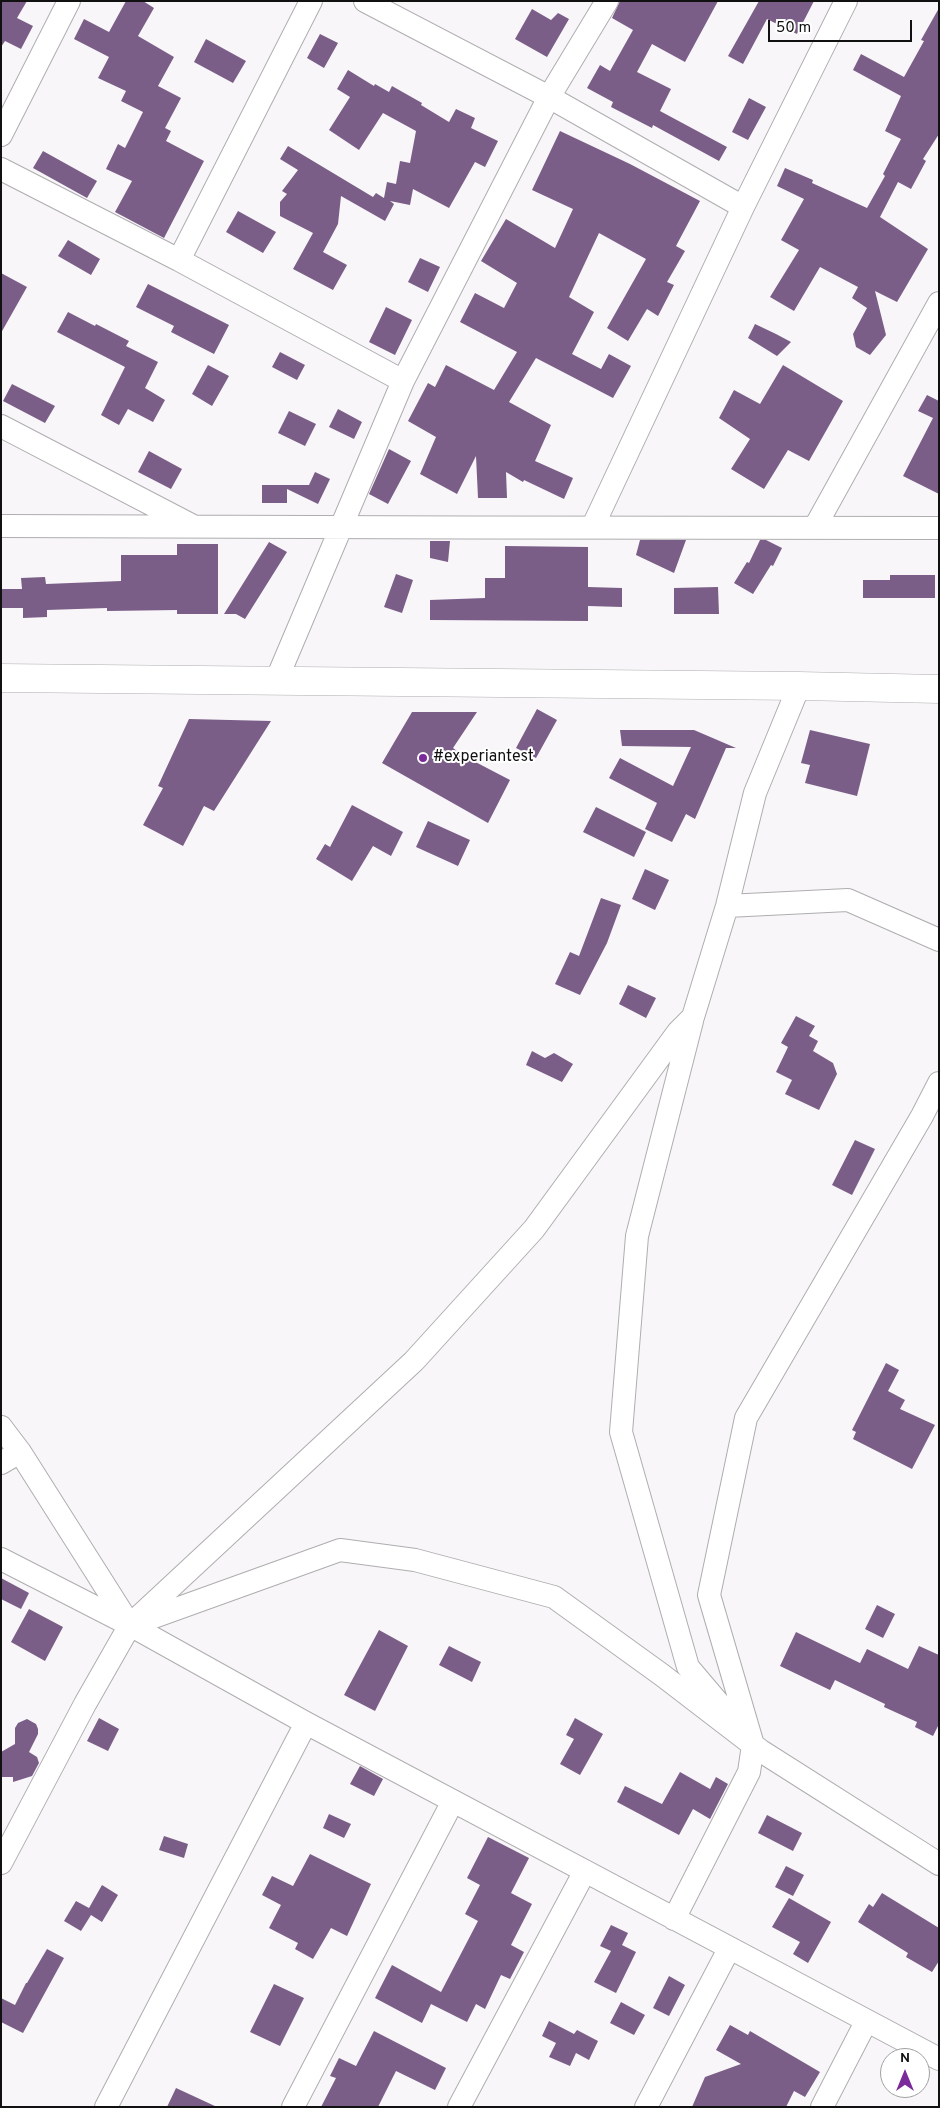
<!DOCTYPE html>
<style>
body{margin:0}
#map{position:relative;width:940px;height:2108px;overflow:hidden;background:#f8f6f9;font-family:Overpass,sans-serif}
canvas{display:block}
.frame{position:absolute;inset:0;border:2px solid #121112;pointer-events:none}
.north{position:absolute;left:880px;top:2048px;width:50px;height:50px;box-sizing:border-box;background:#fff;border:1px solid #a0a0a0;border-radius:50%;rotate:0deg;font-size:14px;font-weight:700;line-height:20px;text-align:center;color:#121112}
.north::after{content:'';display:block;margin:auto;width:18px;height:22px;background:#7a2a9a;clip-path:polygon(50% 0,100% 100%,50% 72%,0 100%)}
.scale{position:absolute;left:768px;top:20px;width:144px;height:22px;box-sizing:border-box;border:2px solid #121112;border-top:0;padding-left:6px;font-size:15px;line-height:18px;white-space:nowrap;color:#121112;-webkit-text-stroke:4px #fff;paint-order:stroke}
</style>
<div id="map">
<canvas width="940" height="2108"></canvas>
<div class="frame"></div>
<div class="north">N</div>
<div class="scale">50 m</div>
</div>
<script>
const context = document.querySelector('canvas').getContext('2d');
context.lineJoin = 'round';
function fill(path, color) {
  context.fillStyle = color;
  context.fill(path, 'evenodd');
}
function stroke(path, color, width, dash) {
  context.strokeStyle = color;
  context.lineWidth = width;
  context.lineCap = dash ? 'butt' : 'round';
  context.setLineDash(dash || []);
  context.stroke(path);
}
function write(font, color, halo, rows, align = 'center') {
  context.font = font + ' Overpass,sans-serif';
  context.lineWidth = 4;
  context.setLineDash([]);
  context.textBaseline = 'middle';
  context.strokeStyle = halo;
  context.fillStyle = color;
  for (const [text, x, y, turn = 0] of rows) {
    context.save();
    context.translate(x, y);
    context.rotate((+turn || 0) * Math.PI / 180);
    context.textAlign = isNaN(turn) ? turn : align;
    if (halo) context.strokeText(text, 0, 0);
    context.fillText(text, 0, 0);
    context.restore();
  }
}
fill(new Path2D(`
 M1 1H27L17 18 33 26 21 49 5 41 1 47Z
 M126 1H143L154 8 138 36 174 57 158 86 181 98 165 128 171 131 166 141 204 161 164 238 115 212 132 181 106 169 118 144 125 148 143 112 121 101 126 91 98 78 109 57 74 39 84 19 109 32Z
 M620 1H718L685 62 652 44 637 72 671 89 660 111 727 147 719 161 653 125 652 128 611 107 613 102 587 88 600 65 610 71 633 30 612 18Z
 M759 1H814L797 34 767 19 743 64 728 56Z
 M939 8V134L923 159 926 161 911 189 898 182 880 217 928 249 897 302 875 291 886 335 870 355 856 347 853 334 867 308 852 298 858 287 820 267 794 311 770 297 799 250 781 240 804 199 777 186 785 168 813 180 812 183 867 208 885 176 883 174 901 139 885 131 901 96 853 70 861 54 904 77 924 41 921 40Z
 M532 9 551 20 558 13 569 19 547 57 515 39Z
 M320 34 338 43 324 68 307 58Z
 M206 39 246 61 233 83 194 62Z
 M348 70 374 86 375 84 389 92 392 86 422 103 421 105 449 122 456 109 475 118 471 128 498 141 485 167 475 162 449 208 413 189 410 205 390 201 394 204 385 221 341 196 338 224 323 252 347 265 333 290 293 269 313 233 280 216V202L287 194 282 191 298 170 280 159 288 146 373 197 376 193 384 198 387 182 396 184 400 161 410 163 416 131 383 113 359 150 329 130 350 97 337 89Z
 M749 98 766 107 748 140 732 132Z
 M560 131 630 164 700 201 676 246 685 251 667 282 674 285 658 316 647 309 628 341 607 328 646 259 599 233 569 297 594 312 572 354 601 369 609 354 631 366 613 398 536 358 509 402 551 425 535 461 573 478 564 499 524 480 523 482 506 472 507 498H478L476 456 457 494 420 474 436 437 408 421 428 383 435 387 446 365 494 390 517 352 460 322 475 293 504 308 517 283 481 261 506 219 555 248 573 209 532 190Z
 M43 151 97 181 87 198 33 168Z
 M238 211 276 232 263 253 226 232Z
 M68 240 100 259 91 275 58 256Z
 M420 258 440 267 428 292 408 282Z
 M1 273 27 287 1 333Z
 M148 284 229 325 214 354 171 332 174 326 136 307Z
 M386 307 412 320 395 355 369 342Z
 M68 312 95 326 96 324 129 341 126 346 158 362 145 388 165 400 153 422 128 409 119 425 101 415 125 367 57 332Z
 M755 324 776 334 791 342 777 356 748 338Z
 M280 352 305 365 297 380 272 367Z
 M208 365 229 376 212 406 192 394Z
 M783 365 843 401 809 461 788 450 764 489 731 469 750 439 719 418 734 390 760 404Z
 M12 384 55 406 45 423 3 401Z
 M927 395 939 401V494L903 476 933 418 918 411Z
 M338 409 362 422 354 439 329 427Z
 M289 411 316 424 305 446 278 433Z
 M389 449 411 461 388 504 369 494Z
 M149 451 182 469 171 489 138 472Z
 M315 472 330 479 318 504 287 489V503H262V485H309Z
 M640 540H686L674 573 636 555Z
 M760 540H766L782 548 773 566 771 565 753 594 734 583 747 562 749 563Z
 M430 541H450L448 562 430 558Z
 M269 542 287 552 245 619 236 614H224Z
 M177 544H218V614H177V610L107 611V608L47 610V617L23 618V608H1V589H22L21 578 45 577 46 584 121 581V555H177Z
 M505 546 588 547V587L622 588V607L588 606V621L430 620V600L485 598V578H505Z
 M396 574 413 580 402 613 384 607Z
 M890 575H935V598H863V580H890Z
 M718 587 719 614H674V588Z
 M537 709 557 720 536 758 516 748Z
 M412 712H477L453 748 462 755 510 780 488 823 382 763Z
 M189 719 271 721 214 811 204 806 183 846 143 825 163 788 158 786Z
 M620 730H694L736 748H726L695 819 686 814 672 842 645 829 657 803 609 778 620 758 673 786 691 747 622 746Z
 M810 730 870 744 857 796 805 783 810 765 801 763Z
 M352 805 403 832 391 856 373 846 352 881 316 859 325 844 330 847Z
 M596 807 646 832 634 857 583 832Z
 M428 821 470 840 458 866 416 847Z
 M645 869 669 880 655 910 632 899Z
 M601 898 621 905 607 943 580 995 555 984 570 952 579 956Z
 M628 985 656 998 646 1018 619 1004Z
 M796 1016 815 1026 809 1036 818 1041 813 1051 833 1063 837 1074 819 1110 785 1094 792 1080 776 1072 788 1047 781 1043Z
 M532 1051 545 1058 554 1053 573 1064 562 1082 526 1065Z
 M855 1140 875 1149 852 1195 832 1185Z
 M886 1363 899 1370 888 1391 905 1400 900 1409 935 1425 912 1469 853 1439 856 1432 852 1430Z
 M1 1578 29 1593 21 1609 1 1599Z
 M877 1605 895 1614 883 1638 865 1629Z
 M29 1609 63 1627 45 1661 11 1642Z
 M379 1630 408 1646 375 1711 344 1695Z
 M796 1632 860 1663 867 1649 908 1669 919 1646 939 1655V1724L933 1736 915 1727 917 1722 884 1707 885 1704 835 1680 830 1690 780 1666Z
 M449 1646 481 1662 472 1682 439 1665Z
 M99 1718 119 1729 108 1751 87 1741Z
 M575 1718 603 1734 580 1775 560 1764 574 1739 566 1735Z
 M27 1719 36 1724 38 1729V1734L29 1752 37 1757 39 1763 32 1776 13 1782V1777H1V1752L15 1744V1728L18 1723Z
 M360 1766 383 1779 374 1796 350 1784Z
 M680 1772 710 1789 716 1777 728 1784 710 1819 693 1809 679 1835 617 1802 625 1786 662 1804Z
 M329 1814 351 1824 344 1838 323 1828Z
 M767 1815 802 1833 793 1851 758 1833Z
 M164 1836 188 1844 184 1858 159 1850Z
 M488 1837 529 1858 511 1893 532 1904 511 1945 524 1952 510 1979 501 1975 485 2009 476 2004 467 2022 431 2004 422 2023 375 1998 392 1965 441 1992 478 1921 465 1914 480 1885 467 1878Z
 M310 1854 371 1884 347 1936 331 1928 313 1959 295 1949 298 1943 269 1928 281 1905 262 1895 272 1876 293 1886Z
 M786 1866 804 1875 793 1896 775 1887Z
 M102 1885 118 1895 102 1922 91 1915 81 1931 64 1921 76 1901 89 1908Z
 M882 1893 939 1928V1961L932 1972 906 1957 908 1953 858 1922 869 1904 873 1907Z
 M789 1898 831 1922 808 1963 793 1954 800 1942 772 1927Z
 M611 1925 628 1933 622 1945 636 1952 616 1993 594 1982 611 1951 600 1946Z
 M47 1949 64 1958 23 2033 1 2022V1998L15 2005 26 1983H27Z
 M669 1976 685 1985 669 2016 653 2008Z
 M274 1984 304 1998 280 2046 250 2032Z
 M621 2002 645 2015 634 2035 610 2023Z
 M549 2021 574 2034 577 2030 598 2041 589 2060 576 2053 570 2066 549 2057 556 2043 542 2036Z
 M730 2025 748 2035 750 2031 820 2072 805 2097 794 2091 786 2107H692L705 2077 741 2064 716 2050Z
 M374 2031 446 2068 435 2090 396 2071 378 2107H321L336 2078 330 2076 339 2058 356 2066Z
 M176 2088 217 2107H167Z`), '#7a5e87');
const street = new Path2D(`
 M365 1 549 97 743 207
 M1 135 69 1
 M1 169 179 260 403 381
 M179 260 311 1
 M1 426 193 526
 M1 526C314 529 626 526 939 528
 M593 526 743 207 846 1
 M815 527 939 303
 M276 681 403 381 549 97 607 1
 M727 906 848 900 939 940
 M692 1021 637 1236 621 1432 688 1667 727 1713
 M1 1427 20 1452 129 1624
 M1 1463 20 1452
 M1 1559 130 1625 306 1723 939 2059
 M140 1622 340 1550 415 1560 554 1597 662 1675 761 1751 939 1864
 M1 1863 85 1704 130 1625 414 1361 534 1229 678 1032 693 1017 727 906 755 793 799 686
 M674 1919 749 1772 753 1745 709 1595 746 1418 922 1116 939 1083
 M106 2107 306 1723
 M293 2107 453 1801
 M459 2107 585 1871
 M646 2107 729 1949
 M822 2107 866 2022`);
const secondary = new Path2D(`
 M1 678 799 686 939 689`);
stroke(street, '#afadb0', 24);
stroke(secondary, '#afadb0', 29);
stroke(street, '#fff', 22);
stroke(secondary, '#fff', 28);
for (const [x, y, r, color] of [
 [423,758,5,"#7a2a9a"]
]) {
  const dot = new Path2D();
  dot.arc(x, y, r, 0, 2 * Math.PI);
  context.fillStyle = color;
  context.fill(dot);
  stroke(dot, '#fff', 2);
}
write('16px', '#121112', '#fff', [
 ["#experiantest",433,758]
], 'left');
</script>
